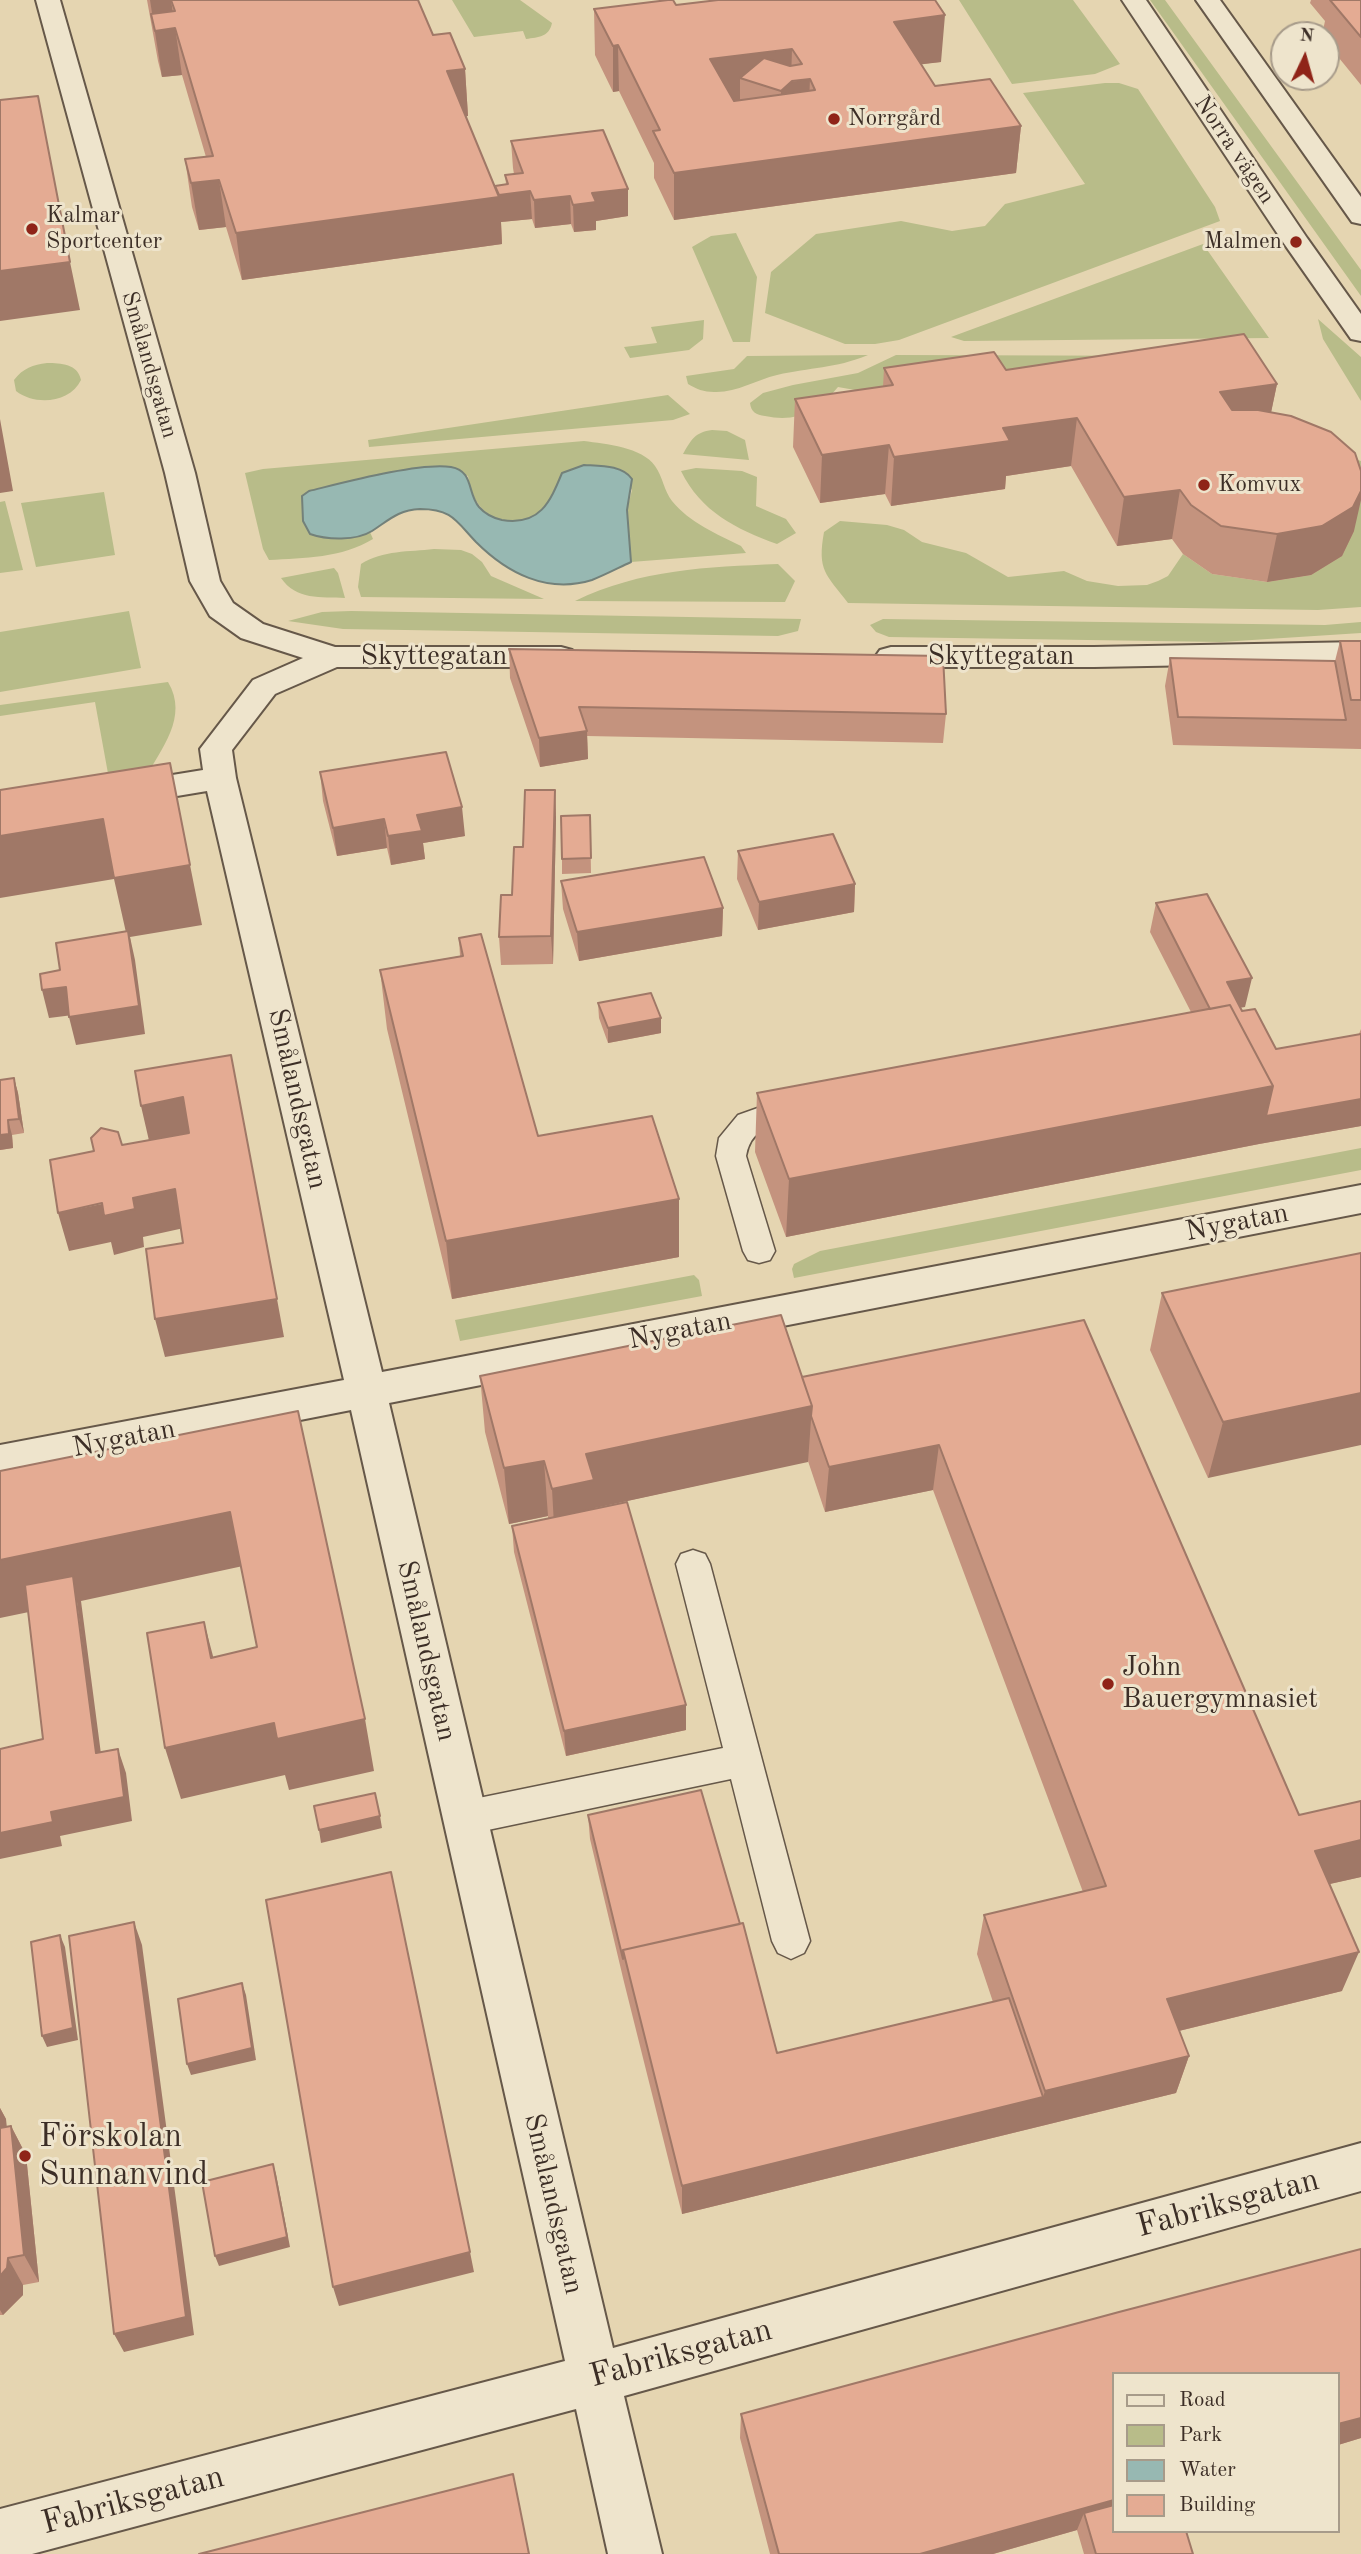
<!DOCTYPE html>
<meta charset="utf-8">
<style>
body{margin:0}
#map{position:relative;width:1361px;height:2554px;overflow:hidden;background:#e5d5b1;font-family:"Old Standard TT",serif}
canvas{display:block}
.legend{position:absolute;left:1112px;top:2372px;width:228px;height:161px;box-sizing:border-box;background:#eee4cc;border:2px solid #a79b8a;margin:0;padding:9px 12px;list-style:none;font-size:21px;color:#3c2e26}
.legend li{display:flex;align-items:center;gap:14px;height:35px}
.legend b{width:35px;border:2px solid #a79b8a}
.north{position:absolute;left:1270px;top:21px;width:70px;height:70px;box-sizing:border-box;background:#eee4cc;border:2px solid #a79b8a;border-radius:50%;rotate:5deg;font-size:19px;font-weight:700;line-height:28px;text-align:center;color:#3c2e26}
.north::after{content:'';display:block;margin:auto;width:24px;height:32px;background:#8f2418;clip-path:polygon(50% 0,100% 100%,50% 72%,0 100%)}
</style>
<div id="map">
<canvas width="1361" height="2554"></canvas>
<ul class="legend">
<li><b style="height:9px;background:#eee4cc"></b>Road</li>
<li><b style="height:19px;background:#b8bc89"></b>Park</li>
<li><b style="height:19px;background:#97b8b2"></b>Water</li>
<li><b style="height:19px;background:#e4ab93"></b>Building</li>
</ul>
<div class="north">N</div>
</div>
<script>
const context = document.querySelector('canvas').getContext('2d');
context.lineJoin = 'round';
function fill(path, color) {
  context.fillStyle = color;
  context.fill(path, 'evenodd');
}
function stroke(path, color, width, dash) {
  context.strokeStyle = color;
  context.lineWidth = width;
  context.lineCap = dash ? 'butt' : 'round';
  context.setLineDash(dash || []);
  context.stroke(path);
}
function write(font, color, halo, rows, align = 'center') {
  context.font = font + ' "Old Standard TT",serif';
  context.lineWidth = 6;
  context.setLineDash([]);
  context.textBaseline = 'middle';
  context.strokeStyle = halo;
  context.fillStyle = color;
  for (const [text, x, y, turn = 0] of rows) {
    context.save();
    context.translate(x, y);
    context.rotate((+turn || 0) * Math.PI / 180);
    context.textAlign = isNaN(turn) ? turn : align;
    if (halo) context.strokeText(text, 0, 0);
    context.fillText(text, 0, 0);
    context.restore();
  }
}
fill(new Path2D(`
 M452 0H520L552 23C549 37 539 37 526 39L523 31 474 37Z
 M959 0H1073L1120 64 1095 74 1012 84Z
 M1150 0H1165L1361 270V296Z
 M1105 83H1119L1138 89 1215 207 1220 221 899 340 875 344H845L765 313 771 272 816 234 901 221 952 231 985 226 1005 204 1085 184 1023 93Z
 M736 233 757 277 750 342H733L692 247 711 236Z
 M1203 244 1269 338 964 341 951 337Z
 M1318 319 1361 357V401L1323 339Z
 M704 320 703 339 689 350 630 358 624 347 657 343 651 327Z
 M868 355C834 369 811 367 777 375 756 380 736 393 714 392 704 392 696 389 688 384L686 376 734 369 747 356Z
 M896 355 1210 356 872 393 838 387C818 411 797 423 765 416 756 415 751 412 750 403L763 393 793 385 858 373Z
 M47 363C61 363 78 364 81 380 70 403 35 406 16 391L14 380C23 368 33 365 47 363Z
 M668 395 690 414 673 420 369 447 368 440Z
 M712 430 727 431 745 440 749 460 683 454C691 440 695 432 712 430Z
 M584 441C606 444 642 447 655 466 663 477 664 491 672 501 690 523 717 534 741 546L746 553 631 562 627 510 632 490 618 469 584 465 562 473C556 487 553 501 541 512 534 517 528 519 520 520 489 525 472 504 468 476L439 467 342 483 352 537 370 532 373 539C342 558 304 558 269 560L263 549 245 473 263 469Z
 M1349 457 1361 461V607L1318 610 848 603C826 574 817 571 824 532L840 521 887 525 904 530 922 542 966 553 1008 577 1064 571 1087 581 1118 586 1147 585 1158 581 1168 576 1183 554 1212 574 1267 582 1311 575Z
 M696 468 742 471 757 477 756 506 786 519 796 533 777 544C736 529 701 512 681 471Z
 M104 492 115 555 36 567 21 503Z
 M5 501 23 570 0 573V502Z
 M434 549 461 550 472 554 482 562 491 576 544 599 361 597 358 587 361 564C383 550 409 552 434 549Z
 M778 564 795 581 785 602 575 601C641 569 707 567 778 564Z
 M334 568 338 573 345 598C321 597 296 600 281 578Z
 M129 611 141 668 0 692V632Z
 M351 611 801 619 798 631 778 636 343 629 288 621 322 612Z
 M883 619 1325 625 1361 622V633L1221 642 889 637 876 632 870 625Z
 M168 682C189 717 161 749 144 780L109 779 95 702 0 716V705Z
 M1361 1148V1170L794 1278 792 1269 794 1264 820 1251Z
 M694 1275 699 1280 702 1296 460 1341 455 1320Z`), '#b8bc89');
const water = new Path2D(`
 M584 465C601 466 622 465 632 479L627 510 631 562C618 568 605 575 592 580 547 594 507 573 476 542 456 521 452 509 420 509 398 510 389 520 372 531 356 541 327 540 310 534L303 521 302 496 309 491C342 483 420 462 451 467 474 471 467 493 479 507 486 515 493 518 502 520 540 526 550 502 562 473Z`);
fill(water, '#97b8b2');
stroke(water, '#73817a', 2);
const service = new Path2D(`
 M797 1099 808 1102 812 1110 808 1118C781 1126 752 1122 746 1156L775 1251 770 1260 759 1263 748 1260 743 1251 716 1156 719 1138 738 1115 769 1104Z
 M693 1550 705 1554 710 1564 810 1941 804 1953 791 1959 778 1953 772 1941 731 1779 464 1835 451 1830 446 1818 451 1806 464 1801 723 1748 676 1564 681 1554Z`);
const minor = new Path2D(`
 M36 0H60L195 473 220 581 233 603 263 624 335 647H561L572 650 577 657 572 664 561 667H337L275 694 232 750 236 778 382 1372 1361 1185V1213L389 1403 613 2348 1361 2143V2191L624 2396 662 2554H608L576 2409 32 2554H0V2509L565 2361 351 1410 0 1479V1445L344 1380 207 791 123 805 111 802 107 794 111 786 123 783 203 770 200 749 253 680 303 658 241 638 210 616 190 581 165 473Z
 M1361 642V662L1094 667H891L880 664 875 657 880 650 891 647H1094Z`);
const tertiary = new Path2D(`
 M1122 0H1146L1307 238 1361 314V341L1351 339 1283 242Z
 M1196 0H1220L1361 197V224L1352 222Z`);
stroke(service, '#665849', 3);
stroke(minor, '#665849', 4);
stroke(tertiary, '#665849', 4);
fill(service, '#eee4cc');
fill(minor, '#eee4cc');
fill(tertiary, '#eee4cc');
fill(new Path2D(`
 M147 0H418L433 35 465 69 468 116H465L495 186 506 184 505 175 514 174 513 168 511 141 628 189V216L596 221V230L574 232 571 224 535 228 532 219 501 222 502 244 242 280 226 227 199 230 192 207 185 159 206 157 182 75 162 77 158 61Z
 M1311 0H1361V85L1326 42V35H1322L1325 21 1310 3Z
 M676 5 941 62 921 64 935 86 1021 126 1016 173 674 220 654 178V163L619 91 613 92 595 55 594 9Z
 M884 368 1006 370 1277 384 1271 412 1354 531 1342 556 1311 575 1267 582 1212 574 1183 554 1172 539 1117 546 1071 466 1006 476 1005 489 891 506 885 494 820 503 793 447 795 399 883 387Z
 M1340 641H1361V749L1173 745 1165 686 1170 658 1335 661Z
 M509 649 946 714 943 743 587 736 588 759 540 767 510 678Z
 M320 772 465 836 423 843 425 859 391 865 387 848 337 856 323 801Z
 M555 790 556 818 553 964 501 965 499 937 512 895 523 847Z
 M590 815 591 873 562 874V859Z
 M738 851 855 884 854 912 758 930 737 879Z
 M561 881 723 908 722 936 579 961 563 909Z
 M1156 903 1245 1007H1240L1276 1049 1359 1034 1361 1029V1126L1259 1144 786 1237 755 1152 757 1093 1191 1012 1150 932Z
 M459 938 538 1136 679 1199V1257L452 1299 387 1029 380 970 460 956Z
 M598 1003 661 1018V1033L608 1043 599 1018Z
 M14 1078 18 1093 24 1133 12 1135 13 1148 0 1150V1080Z
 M1361 1253 1208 1478 1150 1350 1162 1293Z
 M1084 1320 1299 1815 1361 1801V1877L1329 1884 1342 1991 1179 2031 1189 2056 1176 2093 682 2214 624 1982 590 1839 588 1815 777 2053 993 2002 977 1954 984 1915 1083 1892 933 1490 825 1512 808 1461 595 1508 686 1705V1730L566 1756 514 1552 512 1526 548 1519V1516L509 1524 485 1432 480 1376 802 1377Z
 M0 2108 6 2119V2127L11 2126 26 2155 39 2282 23 2285V2295L3 2315H0Z
 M1361 2249V2438L1338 2445V2374H1114V2531H1186L1193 2554H1084L1077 2530 993 2554H770L740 2438 741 2414 1119 2312Z`), '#c4937e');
fill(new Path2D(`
 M150 0H171L182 75 162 77Z
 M945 15 941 62 891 68 894 22Z
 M618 45 619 91 613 92V46Z
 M792 49 791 82 810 79 808 126 780 137 781 91 740 78V102L710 105V59Z
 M465 69 468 116 450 118 447 71Z
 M1021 126 1016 173 674 220V173Z
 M219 180 226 227 199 230 191 183Z
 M628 189V216L596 221V230L574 232 573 205 592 193Z
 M530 191 532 219 501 222 502 244 242 280 236 233Z
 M570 196 571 224 535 228 534 200Z
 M70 262 80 310 0 321V271Z
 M1277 384 1267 432 1212 441 1220 392Z
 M1077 418 1071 466 1006 476 1005 489 891 506 894 457 1003 428Z
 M0 419 13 491 0 493Z
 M889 445 885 494 820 503 822 455Z
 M1180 490 1172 539 1117 546 1124 497Z
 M1361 491V500L1354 531 1342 556 1311 575 1267 582 1277 534Z
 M587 731 588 759 540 767 539 738Z
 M555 790 556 818 553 964 551 936Z
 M462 807 465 836 423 843 425 859 391 865 388 836 417 815Z
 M103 819 190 865 202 925 130 937 135 960 145 1034 76 1045 69 1017 127 937 114 879 0 898V836Z
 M384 819 387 848 337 856 333 828Z
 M855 884 854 912 758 930 759 902Z
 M723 908 722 936 579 961 577 932Z
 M1252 978 1245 1007 1221 1011 1227 982Z
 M66 987 73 1015 49 1018 42 990Z
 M661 1018V1033L608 1043V1028Z
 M14 1078 18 1093 24 1133 19 1119Z
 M1273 1086 1361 1099V1126L1259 1144 786 1237 789 1179Z
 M183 1097 192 1137 150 1145 141 1106Z
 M8 1120 12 1135 13 1148 0 1150V1135Z
 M175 1189 184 1228 143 1237 144 1247 114 1255 111 1242 69 1251 58 1213Z
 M679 1199V1257L452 1299 446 1241Z
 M277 1299 284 1337 165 1357 155 1319Z
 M1361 1393V1445L1208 1478 1223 1422Z
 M812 1406 808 1462 595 1508 596 1535 555 1543 552 1489 586 1454Z
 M939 1445 933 1490 825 1512 829 1467Z
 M544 1461 548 1516 509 1524 504 1468Z
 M230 1512 243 1566 81 1601 104 1777 96 1753 77 1602 0 1618V1560Z
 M204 1622 218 1675 211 1658Z
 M686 1705V1730L566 1756 564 1731Z
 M365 1719 374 1771 289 1790 285 1775 181 1799 165 1748 274 1723Z
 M118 1749 126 1773 132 1821 60 1836 62 1846 0 1859V1833L51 1812Z
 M380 1816 382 1828 321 1843 319 1830Z
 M1361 1840V1877L1299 1891 1315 1851Z
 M134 1922 142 1945 194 2335 124 2352 114 2334Z
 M60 1935 65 1947 78 2040 47 2047 42 2036Z
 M1359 1952 1342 1991 1154 2037 1167 1999Z
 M242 1983 246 1995 256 2060 191 2075 187 2064Z
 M1189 2056 1176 2093 682 2214V2186L1043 2097 1045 2091Z
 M0 2108 6 2119 10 2158 0 2139Z
 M11 2126 26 2155 39 2282 24 2255Z
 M273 2164 276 2174 290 2247 219 2266 215 2256Z
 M470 2252 474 2272 339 2306 333 2287Z
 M8 2258 23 2285V2295L3 2315 0 2310V2276Z
 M1361 2418V2438L1338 2445V2424Z
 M1114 2500V2520L1084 2513 1077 2530 993 2554H920Z`), '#a07867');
const building = new Path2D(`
 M171 0H418L433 35 450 33 465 69 447 71 499 197 236 233 219 180 191 183 185 159 213 156 175 28 155 31 151 14 175 11Z
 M668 0H673L676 5 718 0H935L945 15 894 22 935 86 990 79 1021 126 674 173 653 131 660 130 618 45 613 46 594 9ZM792 49 802 64 790 66 764 58 740 78 781 91 792 81 810 79 815 90 734 101 710 59Z
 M1330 0H1361V37Z
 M38 96 70 262 0 271V100Z
 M603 130 628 189 592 193 596 202 573 205 570 196 534 200 530 191 499 195 495 186 508 184 505 175 523 173 511 141Z
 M1244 334 1277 384 1220 392 1232 410H1258L1291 416 1331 432 1355 453 1361 471V491L1353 507 1322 526 1277 534 1221 526 1191 505 1180 490 1124 497 1077 418 1003 428 1010 441 894 457 889 445 822 455 795 399 893 385 884 368 994 352 1006 370Z
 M1340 641H1361V700H1351Z
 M509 649 943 656 946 714 579 707 587 731 539 738Z
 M1170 658 1335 661 1346 720 1178 717Z
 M446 752 462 807 417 815 422 831 388 836 384 819 333 828 320 772Z
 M170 763 190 865 114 878 103 819 0 836V790Z
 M525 790H555L551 936 499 937 501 895H512L514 847H523Z
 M590 815 591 858 562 859 561 816Z
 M833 834 855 884 759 902 738 851Z
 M704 857 723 908 577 932 561 881Z
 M1207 894 1252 978 1227 982 1242 1011 1255 1009 1276 1049 1361 1034V1099L1266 1116 1273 1086 1230 1005 1210 1009 1156 903Z
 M128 931 139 1006 69 1017 66 987 42 990 40 974 60 970 56 943Z
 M481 934 538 1136 652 1116 679 1199 446 1241 380 970 463 956 459 938Z
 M651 993 661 1018 608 1028 598 1003Z
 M1230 1005 1273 1086 789 1179 757 1093Z
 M231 1055 277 1299 155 1319 146 1249 183 1243 175 1189 133 1198 135 1209 104 1216 102 1203 58 1213 50 1160 94 1151 91 1138 101 1128 118 1132 122 1145 189 1133 183 1097 141 1106 135 1071Z
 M14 1078 19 1119 8 1120 9 1134 0 1135V1080Z
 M1361 1253V1393L1223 1422 1162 1293Z
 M781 1315 812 1406 586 1454 594 1480 552 1489 544 1461 504 1468 480 1376Z
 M1084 1320 1299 1815 1361 1801V1840L1315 1851 1359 1952 1167 1999 1189 2056 1045 2091 984 1915 1106 1886 939 1445 829 1467 811 1416 812 1406 802 1377Z
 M298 1411 365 1719 277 1739 274 1723 165 1748 147 1633 204 1622 211 1658 257 1647 230 1512 0 1560V1471Z
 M627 1502 686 1705 564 1731 512 1526Z
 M73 1576 96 1753 118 1749 124 1797 51 1812 53 1822 0 1833V1749L43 1739 25 1585Z
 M701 1790 740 1924 623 1950V1959L588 1815Z
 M375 1793 380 1816 319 1830 314 1806Z
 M391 1872 470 2252 333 2287 266 1900Z
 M134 1922 186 2317 114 2334 69 1936Z
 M743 1923 777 2053 1009 1998 1043 2097 682 2186 623 1950Z
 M60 1935 73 2028 42 2036 31 1942Z
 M242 1983 252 2048 187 2064 178 1999Z
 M11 2126 24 2255 8 2258 7 2268 0 2276V2128Z
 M273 2164 287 2237 215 2256 202 2182Z
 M1361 2249V2418L1338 2424V2374H1114V2500L920 2554H779L741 2414 1119 2312Z
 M513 2474 529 2554H199Z
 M1114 2505V2531H1186L1193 2554H1096L1084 2513Z`);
fill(building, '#e4ab93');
stroke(building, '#a07867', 2);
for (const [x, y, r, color] of [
 [834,119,7,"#8f2418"],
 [32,229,7,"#8f2418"],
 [1296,242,7,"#8f2418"],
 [1204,485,7,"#8f2418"],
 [1108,1684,7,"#8f2418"],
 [25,2156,7,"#8f2418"]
]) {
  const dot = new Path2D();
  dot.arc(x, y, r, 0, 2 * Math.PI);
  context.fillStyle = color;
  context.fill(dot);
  stroke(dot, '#eee4cc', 2.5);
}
write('23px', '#3c2e26', '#eee4cc', [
 ["Norrgård",848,119],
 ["Kalmar",46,216],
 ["Sportcenter",46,242],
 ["Malmen",1282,242,"right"],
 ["Komvux",1218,485]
], 'left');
write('23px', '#3c2e26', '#eee4cc', [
 ["Norra vägen",1234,150,56],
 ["Smålandsgatan",149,365,74]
]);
write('28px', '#3c2e26', '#eee4cc', [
 ["Skyttegatan",434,657],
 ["Skyttegatan",1001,657],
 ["Smålandsgatan",297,1099,77],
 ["Nygatan",1237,1223,-11],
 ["Nygatan",680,1331,-11],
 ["Nygatan",124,1439,-11],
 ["Smålandsgatan",426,1651,77],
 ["Smålandsgatan",553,2204,77]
]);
write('28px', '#3c2e26', '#eee4cc', [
 ["John",1122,1668],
 ["Bauergymnasiet",1122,1700]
], 'left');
write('33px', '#3c2e26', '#eee4cc', [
 ["Förskolan",39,2137],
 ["Sunnanvind",39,2175]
], 'left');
write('33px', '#3c2e26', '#eee4cc', [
 ["Fabriksgatan",1228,2204,-15],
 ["Fabriksgatan",681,2354,-15],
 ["Fabriksgatan",133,2501,-15]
]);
</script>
